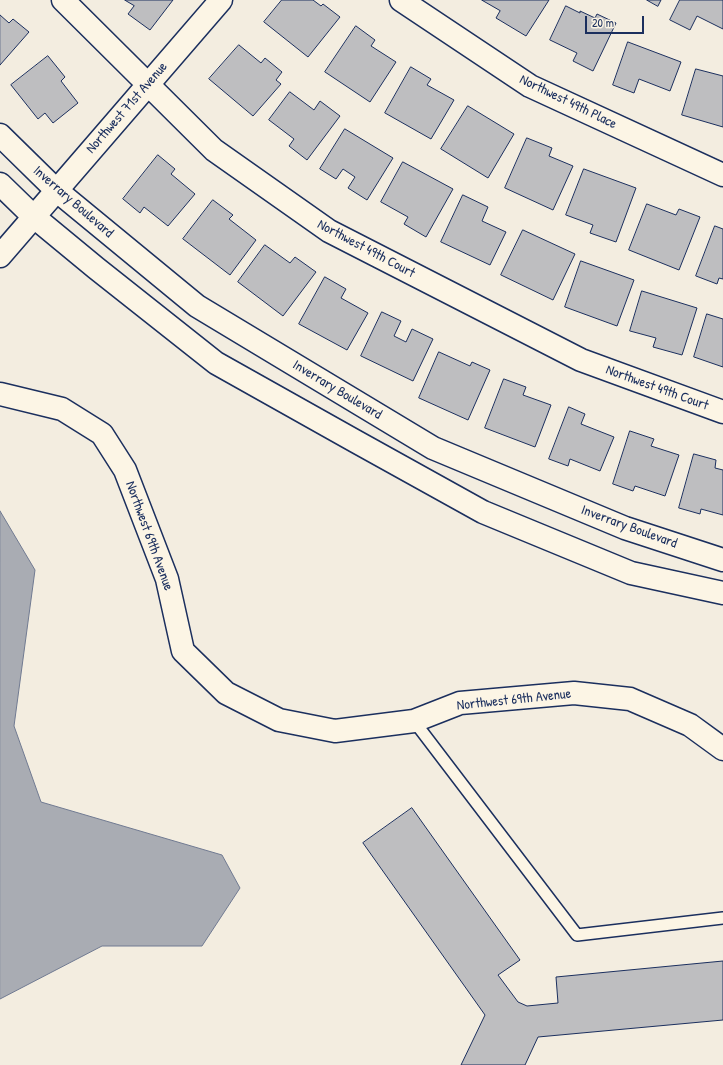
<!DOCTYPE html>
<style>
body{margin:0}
#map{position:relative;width:723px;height:1065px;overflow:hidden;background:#f3ede0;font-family:"Patrick Hand",sans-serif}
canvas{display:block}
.scale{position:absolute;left:585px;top:16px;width:59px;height:18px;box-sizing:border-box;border:2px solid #1b2f5e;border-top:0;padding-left:5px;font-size:12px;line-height:14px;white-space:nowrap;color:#1b2f5e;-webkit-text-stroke:3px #fcf5e5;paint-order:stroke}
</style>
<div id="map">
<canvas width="723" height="1065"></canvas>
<div class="scale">20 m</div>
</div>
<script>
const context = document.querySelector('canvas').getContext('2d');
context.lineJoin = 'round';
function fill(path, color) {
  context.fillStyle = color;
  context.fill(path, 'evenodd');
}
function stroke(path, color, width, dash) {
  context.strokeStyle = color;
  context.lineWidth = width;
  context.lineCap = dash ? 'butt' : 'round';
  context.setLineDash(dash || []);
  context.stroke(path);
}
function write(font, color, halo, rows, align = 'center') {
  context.font = font + ' "Patrick Hand",sans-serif';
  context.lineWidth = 4;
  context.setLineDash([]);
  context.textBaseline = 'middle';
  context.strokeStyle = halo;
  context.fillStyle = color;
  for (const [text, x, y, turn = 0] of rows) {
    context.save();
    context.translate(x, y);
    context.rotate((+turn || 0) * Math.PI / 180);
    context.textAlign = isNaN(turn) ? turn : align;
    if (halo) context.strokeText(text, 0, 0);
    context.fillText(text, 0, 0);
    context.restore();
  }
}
const water = new Path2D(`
 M0 511 35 570 14 726 41 802 222 855 240 888 202 946H102L0 999Z`);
fill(water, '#a9acb3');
stroke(water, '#707a91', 1);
const building = new Path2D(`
 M125 0H173L150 30 128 14 134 6Z
 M282 0H313L321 6 323 4 340 17 308 57 264 22Z
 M482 0H549L526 36 496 18 500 11Z
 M647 0H661L658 6Z
 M680 0H723V29L697 16 690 30 670 20Z
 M566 6 580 13V11L595 18 597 14 616 23 593 71 573 61 577 53 550 40Z
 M0 15 9 23 13 19 29 32 0 65Z
 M356 26 375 40 371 46 396 62 370 102 325 72Z
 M628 42 681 62 670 91 639 79 634 93 613 85Z
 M239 45 261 63 265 58 282 72 276 80 281 84 253 116 209 79Z
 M48 56 65 77 61 81 78 103 53 123 45 113 38 119 11 85Z
 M411 67 431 79 427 85 454 100 431 139 385 113Z
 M696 69 723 76V127L682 115Z
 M290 92 314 110 320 101 340 116 307 160 289 146 294 139 269 120Z
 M468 106 514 134 488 178 441 149Z
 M345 129 393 158 367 200 348 188 355 177 343 169 336 179 320 169Z
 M527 138 552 148 549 156 573 166 553 210 505 188Z
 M158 155 175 169 171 174 195 194 168 226 144 207 140 213 123 199Z
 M403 162 453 189 426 237 404 224 408 217 381 202Z
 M584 169 636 188 616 242 590 233 593 225 566 215Z
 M463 195 488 207 482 221 506 232 490 265 441 242Z
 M213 200 233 215 229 219 256 240 230 275 183 239Z
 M647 204 676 215 679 209 700 217 679 270 629 250Z
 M715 226 723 229V279L719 278 717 284 696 276Z
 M523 230 575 254 553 300 501 275Z
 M265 245 290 263 295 257 316 272 283 316 238 282Z
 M581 261 634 280 617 326 565 307Z
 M325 277 346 289 341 298 368 313 347 350 299 324Z
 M642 291 697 308 682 355 653 347 656 338 630 331Z
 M382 312 401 321 394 336 406 342 412 329 433 339 413 381 361 356Z
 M707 314 723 319V367L694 357Z
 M439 352 470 366 472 362 490 370 468 420 419 398Z
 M504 379 526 387 523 395 551 405 535 447 485 428Z
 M569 407 585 414 581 424 614 437 600 471 570 459 568 466 549 459Z
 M630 431 654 439 651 446 679 455 665 496 635 486 633 491 613 484Z
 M694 454 716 460 715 468 723 470V515L701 509 700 514 679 508Z
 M412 808 520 960 498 975 518 1002 527 1006 558 1003 556 977 723 961V1020L538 1037 525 1065H461L485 1015 363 843Z`);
fill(building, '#bebec0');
stroke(building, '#1b2f5e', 1);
const service = new Path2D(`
 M414 721 577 935 723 918`);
const minor = new Path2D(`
 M63 0 214 150 329 231 581 360 723 412
 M401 0 530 86 723 175
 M0 256 221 0
 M0 394 62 409 102 434 125 470 167 579 183 651 226 693 279 720 335 731 414 721 460 703 574 693 630 699 690 725 723 749`);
const tertiary = new Path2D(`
 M0 135 56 190 197 306 433 448 625 528 723 560
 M0 184 33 216 96 268 216 363 355 441 483 512 631 573 723 593`);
stroke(service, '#1b2f5e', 14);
stroke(minor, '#1b2f5e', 25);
stroke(tertiary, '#1b2f5e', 25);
stroke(service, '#fcf5e5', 11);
stroke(minor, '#fcf5e5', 22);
stroke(tertiary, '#fcf5e5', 22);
write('14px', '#1b2f5e', '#fcf5e5', [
 ["Northwest 49th Place",568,102,26],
 ["Northwest 71st Avenue",127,108,-49],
 ["Inverrary Boulevard",73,202,41],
 ["Northwest 49th Court",366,249,28],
 ["Northwest 49th Court",657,388,20],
 ["Inverrary Boulevard",337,390,31],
 ["Inverrary Boulevard",629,527,20],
 ["Northwest 69th Avenue",149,536,70],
 ["Northwest 69th Avenue",514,700,-6]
]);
</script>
